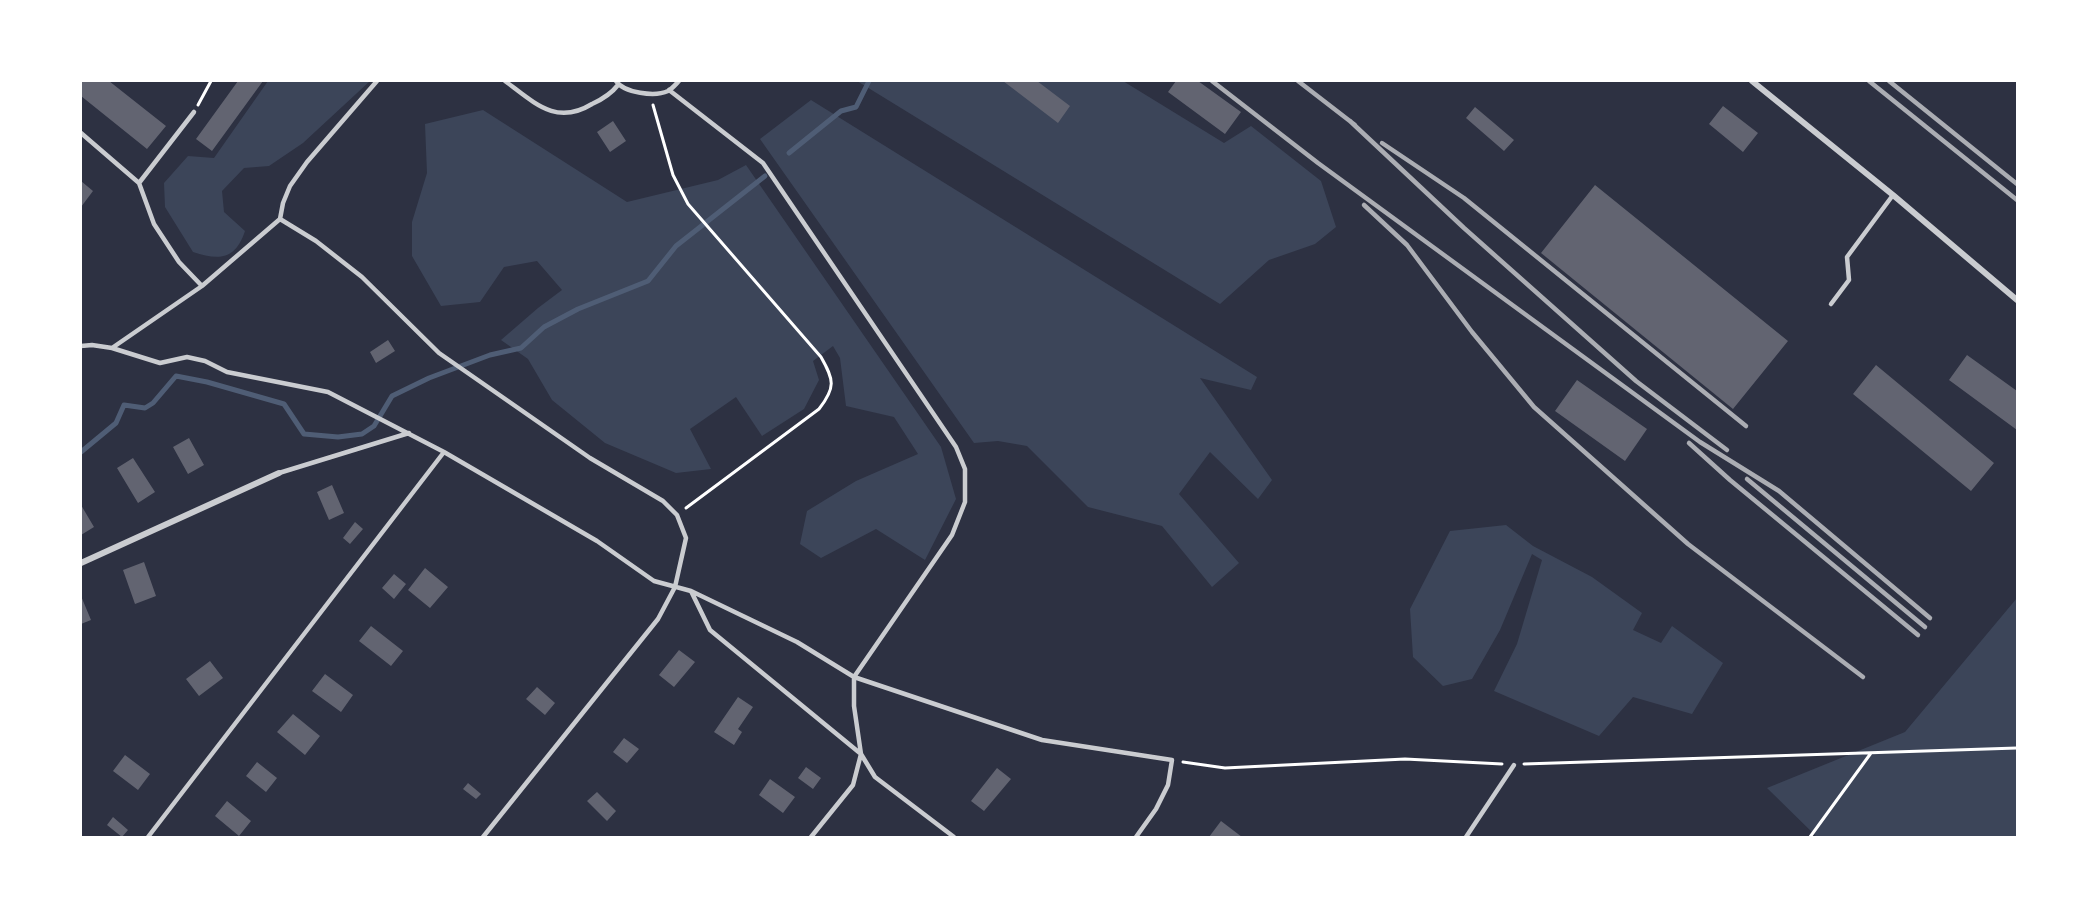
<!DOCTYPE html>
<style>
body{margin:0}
#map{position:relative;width:2098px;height:918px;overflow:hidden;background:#2d3142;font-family:"Exo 2",sans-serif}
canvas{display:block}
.frame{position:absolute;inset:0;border:82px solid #fff;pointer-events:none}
</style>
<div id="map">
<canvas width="2098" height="918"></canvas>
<div class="frame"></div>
</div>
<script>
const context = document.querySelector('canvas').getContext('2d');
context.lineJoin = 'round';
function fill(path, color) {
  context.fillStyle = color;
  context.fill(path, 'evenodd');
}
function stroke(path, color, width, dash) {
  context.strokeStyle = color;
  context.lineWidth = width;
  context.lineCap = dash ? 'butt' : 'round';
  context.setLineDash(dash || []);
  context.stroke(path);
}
fill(new Path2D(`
 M268 81H370L303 143 269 166 244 168 222 191 224 212 245 231C235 261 218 260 193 252L165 207 164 183 188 156 214 158Z
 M857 81H1123L1224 143 1251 126 1321 181 1336 227 1315 244 1269 260 1220 304Z
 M811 100 1257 377 1251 390 1200 378 1272 480 1258 499 1210 452 1179 494 1239 563 1212 587 1162 526 1088 507 1027 446 998 441 974 443 760 139Z
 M483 110 627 202 718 180 746 165 941 447 956 499 925 560 876 529 821 558 800 544 807 511 856 481 918 454 894 417 846 406 840 358 833 346 813 361 819 380 804 409 762 436 736 397 690 429 711 469 676 473 605 443 552 400 528 359 501 340 538 308 562 290 537 261 504 267 480 302 441 306 412 256V222L427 173 425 124Z
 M1506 525 1533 546 1592 577 1642 613 1633 630 1661 643 1672 626 1723 663 1692 714 1633 697 1599 736 1494 691 1517 644 1542 560 1532 554 1500 630 1472 679 1443 686 1413 657 1410 609 1450 531Z
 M2017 598V837H1817L1767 788 1905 732Z`), '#3c4559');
stroke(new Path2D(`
 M789 153 841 111 856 107 869 81
 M81 452 116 423 124 405 145 408 153 403 176 376 207 382 284 404 304 434 338 437 362 434 374 426 392 396 429 378 490 355 521 348 544 327 578 309 648 281 676 246 765 176`), '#4f5d75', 5);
fill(new Path2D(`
 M81 81H109L166 126 147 149 81 96Z
 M238 81H263L212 151 196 139Z
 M1003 81H1037L1070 106 1058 123Z
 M1176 81H1198L1241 112 1225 134 1168 92Z
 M1723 106 1758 133 1743 152 1709 124Z
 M1475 107 1514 140 1504 151 1466 118Z
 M613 121 626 141 610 152 597 132Z
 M81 181 93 191 81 207Z
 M1595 185 1788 341 1733 409 1541 253Z
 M388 340 395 351 376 363 370 352Z
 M1967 355 2017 391V430L1949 380Z
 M1876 365 1994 463 1971 491 1853 394Z
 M1577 380 1647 429 1625 461 1555 411Z
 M189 438 204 465 188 474 173 447Z
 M133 458 155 492 138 503 117 468Z
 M332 485 344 513 329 520 317 492Z
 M81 505 94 527 81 535Z
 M355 522 363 529 350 544 343 538Z
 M144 562 156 596 135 604 123 570Z
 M425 568 448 587 430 608 408 590Z
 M394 574 406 584 394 599 382 588Z
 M81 596 91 620 81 624Z
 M371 626 403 651 391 666 359 641Z
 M679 650 695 662 674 687 659 675Z
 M210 661 223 678 199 696 186 679Z
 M325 674 353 695 341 712 312 691Z
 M537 687 555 703 545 715 526 699Z
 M738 697 753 707 738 729 742 732 734 745 714 732Z
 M293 714 320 736 305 755 277 732Z
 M624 738 639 749 627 763 613 752Z
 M125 755 150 774 138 790 113 771Z
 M257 762 277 778 266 792 246 776Z
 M806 767 821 778 813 789 798 778Z
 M997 768 1011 779 984 811 971 801Z
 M770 779 795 797 783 813 759 795Z
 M468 783 481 794 476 799 463 789Z
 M597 792 616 811 607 821 587 801Z
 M227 801 251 821 239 836 215 816Z
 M113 817 128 830 122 837 107 825Z
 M1221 821 1242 837H1209Z`), '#626471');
stroke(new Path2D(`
 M198 105 211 81
 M653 105 673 175 688 204 821 357C834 380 836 387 819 409L686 508
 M1183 762 1225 768 1405 759 1502 764
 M1524 764 2017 748
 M1810 837 1871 753`), '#fff', 3);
stroke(new Path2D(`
 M505 81C535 103 556 126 592 104 603 99 611 94 618 85
 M616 81C624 93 655 97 668 91 672 89 676 84 679 81
 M669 90 763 163 956 447 965 469V502L952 535 854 677V706L861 754 853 785 811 837
 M81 133 139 183 194 112
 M139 183 154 224 179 262 202 286
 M280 219 316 241 362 277 439 353 590 458 663 501 677 515 686 538 675 587 658 619 483 837
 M1831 304 1849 280 1847 257 1893 195
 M81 346 92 345 112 348 202 286 280 219 283 203 290 186 307 162 377 81
 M112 348 160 363 187 357 205 361 227 372 328 392 444 452 597 541 654 581 691 591 797 642 854 677 1042 740 1172 760 1168 785 1156 809 1136 837
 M279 473 409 433
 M691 591 710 630 861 754 875 777 954 837
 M148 837 444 452
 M1466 837 1514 765`), '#caccd0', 4.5);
stroke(new Path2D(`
 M1752 81 1893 195 2017 300
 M81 563 279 473`), '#caccd0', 6);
stroke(new Path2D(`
 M1212 81 1318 163 1700 442 1779 491 1930 618
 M1298 81 1355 125
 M1869 81 2017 200
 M1889 81 2017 184
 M1350 121 1464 228 1636 381 1727 450
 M1382 143 1464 198 1746 426
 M1364 205 1407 245 1472 332 1534 407 1688 544 1863 677
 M1689 443 1730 480 1918 635
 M1747 479 1925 627`), '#abadb3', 4.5);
</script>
